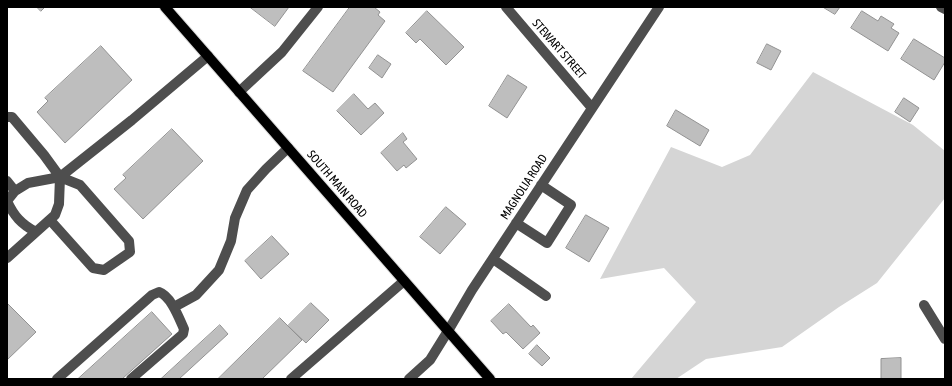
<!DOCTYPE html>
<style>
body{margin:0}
#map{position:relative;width:952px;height:386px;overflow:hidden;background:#fff;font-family:"Asap Condensed",sans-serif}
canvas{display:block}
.frame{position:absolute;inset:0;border:8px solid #000;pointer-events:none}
</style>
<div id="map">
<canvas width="952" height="386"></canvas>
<div class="frame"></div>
</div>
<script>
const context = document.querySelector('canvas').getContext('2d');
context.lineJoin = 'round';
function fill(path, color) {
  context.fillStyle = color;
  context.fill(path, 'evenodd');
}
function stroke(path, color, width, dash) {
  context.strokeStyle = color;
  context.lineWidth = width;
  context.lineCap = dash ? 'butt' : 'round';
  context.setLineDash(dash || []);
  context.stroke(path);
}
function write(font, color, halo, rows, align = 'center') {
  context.font = font + ' "Asap Condensed",sans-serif';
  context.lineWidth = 4;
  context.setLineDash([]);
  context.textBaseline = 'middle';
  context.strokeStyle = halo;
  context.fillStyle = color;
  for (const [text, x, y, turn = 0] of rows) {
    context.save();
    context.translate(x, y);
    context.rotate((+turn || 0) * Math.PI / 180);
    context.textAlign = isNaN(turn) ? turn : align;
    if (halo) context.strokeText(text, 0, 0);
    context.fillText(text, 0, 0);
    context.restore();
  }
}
fill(new Path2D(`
 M813 72 913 125 945 151V198L877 283 839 307 782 347 706 359 676 379H631L696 302 664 268 600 279 671 147 722 167 750 155Z`), '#d5d5d5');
const building = new Path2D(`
 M37 7H45L41 11Z
 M250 7H289L275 26Z
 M350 7H374L380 12 378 15 385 21 333 92 303 71Z
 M823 7H840L835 14Z
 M427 11 464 47 446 65 420 39 416 43 406 33Z
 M862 11 878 21 881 16 894 24 891 28 899 33 888 51 851 28Z
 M914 39 945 58V62L934 80 901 59Z
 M767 44 781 51 771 70 757 63Z
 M101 46 132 80 65 143 37 112 48 101 45 98Z
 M378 55 391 64 382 78 369 68Z
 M508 75 527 87 507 118 489 106Z
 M354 94 368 109 375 103 384 113 361 135 337 111Z
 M904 98 919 108 910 122 895 112Z
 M676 110 709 130 700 146 667 126Z
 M172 129 203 161 143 219 114 189 126 178 123 175Z
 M403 133 407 139 403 142 417 159 406 168 404 165 397 171 381 153Z
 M446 207 466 224 440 254 420 237Z
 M586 215 609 228 589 262 566 248Z
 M272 236 289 254 261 279 245 261Z
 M7 303 36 332 7 360Z
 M311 303 329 320 306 343 288 326Z
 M509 304 531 327 533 325 540 333 523 349 506 332 503 334 491 321Z
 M152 312 172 334 122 379H78Z
 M280 318 302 340 262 379H218Z
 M220 325 228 334 179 379H161Z
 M537 345 550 358 542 366 529 354Z
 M901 358V379H881V359Z`);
fill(building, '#bebebe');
stroke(building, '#929292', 1);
const major = new Path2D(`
 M165 7 490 379`);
stroke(major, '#dbdbdb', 12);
stroke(new Path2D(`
 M506 7 592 108
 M941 7 945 9
 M239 92 282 52 318 7
 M7 117H12L44 155 60 177 80 185 129 241 130 252 104 270 93 268 50 220
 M7 181 15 191
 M7 201 15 191 28 183 60 177 132 120 208 56
 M7 201C14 216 21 224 36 232
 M516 223 547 243 571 205 541 185
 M7 258 55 215 59 204 60 177
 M493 259 546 296
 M924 305 945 339
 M174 307 196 295 219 270 231 241 235 218 247 190 266 169 288 148
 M57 379 152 295 159 292C171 296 179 318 184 329L183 334 131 379
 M291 379 404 281
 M409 379 430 360 448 331 472 290 659 7`), '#4e4e4e', 10);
stroke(major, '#000', 10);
write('12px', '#000', '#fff', [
 ["STEWART STREET",559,49,49],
 ["SOUTH MAIN ROAD",337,184,49],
 ["MAGNOLIA ROAD",524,187,-57]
]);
</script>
